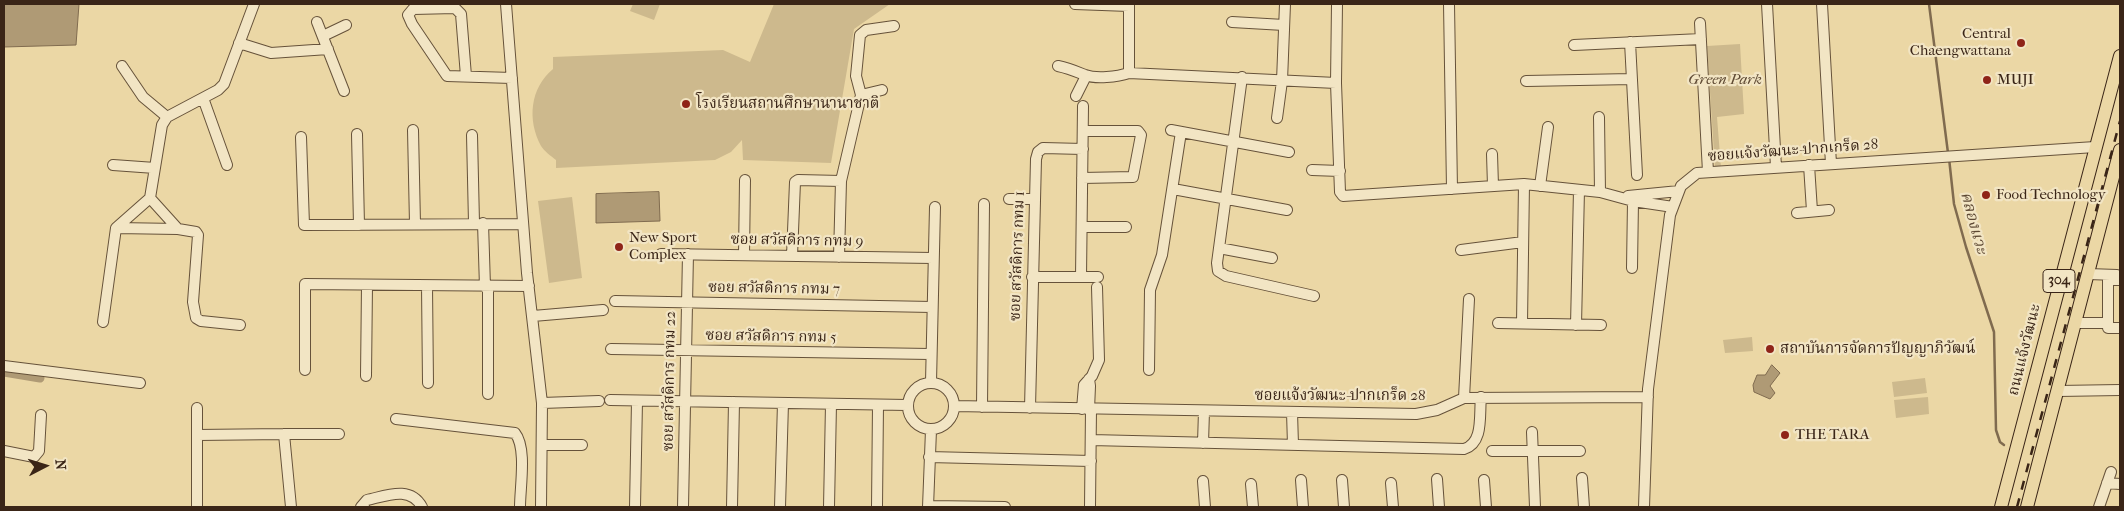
<!DOCTYPE html>
<meta charset="utf-8">
<style>
body{margin:0}
#map{position:relative;width:2124px;height:511px;overflow:hidden;background:#ebd7a5;font-family:"IM FELL French Canon",serif}
canvas{display:block}
.frame{position:absolute;inset:0;border:5px solid #3a2517;pointer-events:none}
.north{position:absolute;left:20px;top:441px;width:50px;height:50px;-webkit-text-stroke:4px #f2e5c4;paint-order:stroke;rotate:85deg;font-size:14px;font-weight:700;line-height:20px;text-align:center;color:#3a2517}
.north::after{content:'';display:block;margin:auto;width:18px;height:22px;background:#3a2517;clip-path:polygon(50% 0,100% 100%,50% 72%,0 100%)}
</style>
<div id="map">
<canvas width="2124" height="511"></canvas>
<div class="frame"></div>
<div class="north">N</div>
</div>
<script>
const context = document.querySelector('canvas').getContext('2d');
context.lineJoin = 'round';
function fill(path, color) {
  context.fillStyle = color;
  context.fill(path, 'evenodd');
}
function stroke(path, color, width, dash) {
  context.strokeStyle = color;
  context.lineWidth = width;
  context.lineCap = dash ? 'butt' : 'round';
  context.setLineDash(dash || []);
  context.stroke(path);
}
function write(font, color, halo, rows, align = 'center') {
  context.font = font + ' "IM FELL French Canon","Noto Serif Thai",serif';
  context.lineWidth = 4.5;
  context.setLineDash([]);
  context.textBaseline = 'middle';
  context.strokeStyle = halo;
  context.fillStyle = color;
  for (const [text, x, y, turn = 0] of rows) {
    context.save();
    context.translate(x, y);
    context.rotate((+turn || 0) * Math.PI / 180);
    context.textAlign = isNaN(turn) ? turn : align;
    if (halo) context.strokeText(text, 0, 0);
    context.fillText(text, 0, 0);
    context.restore();
  }
}
fill(new Path2D(`
 M633 4H660L654 20 630 11Z
 M774 4H890L854 29 831 163 743 160 742 140 731 152 715 160 556 168V160C551 156 544 151 541 146 527 120 530 88 553 69V57L723 50 750 62Z
 M1740 44 1744 114 1717 117 1721 168H1715L1707 46Z
 M572 197 582 278 549 283 538 201Z
 M1752 337 1753 351 1725 353 1723 340Z
 M1925 378 1927 393 1894 397 1892 382Z
 M1928 397 1929 414 1896 418 1894 400Z`), '#cdb98d');
const water = new Path2D(`
 M4 4H79L76 45 4 47Z
 M659 192 660 221 596 223V194Z
 M1772 365 1780 373 1770 386 1775 393 1770 399 1754 392 1753 385 1757 375H1765Z`);
fill(water, '#af9a75');
stroke(water, '#806b4f', 1);
stroke(new Path2D(`
 M1929 4 1948 153
 M1949 158 1954 204 1966 247 1994 332 1996 430 2000 442 2004 445`), '#806b4f', 2.5);
stroke(new Path2D(`
 M4 372 40 378`), '#af9a75', 9);
const minor = new Path2D(`
 M506 4 527 273 542 403 541 507
 M1075 4 1129 6
 M1337 4 1336 83 1340 192 1343 196 1524 184 1600 192 1633 201 1673 207
 M1449 4 1452 189
 M1767 4 1776 167
 M1822 4 1831 164
 M317 22 344 91
 M1232 22 1284 25
 M1700 23 1708 172
 M323 36 346 25
 M1630 42 1637 175
 M239 43 271 53 328 49
 M1574 45 1701 39
 M122 66 143 97 167 117
 M1058 66C1068 68 1075 71 1085 75 1096 79 1117 77 1129 73L1336 83
 M1129 73V4
 M466 76 461 14 455 8 413 9 408 15 412 24 447 76 512 78
 M1242 77 1217 263 1218 271 1226 276 1314 296
 M1526 81 1632 79
 M861 95 856 76 860 35 866 30 894 26
 M1076 96 1086 76
 M203 98 227 165
 M1599 117 1600 192
 M1277 118 1282 81 1285 4
 M413 130 415 224
 M1171 130 1289 152
 M357 134 359 225
 M472 135 474 223
 M301 137 304 225 523 224
 M1492 154 1493 186
 M113 165 155 168
 M1809 165 1812 211
 M1312 170 1340 171
 M1082 178 1133 177 1141 135 1138 131H1083
 M1540 186 1548 127
 M1173 189 1287 210
 M1628 196 1679 191
 M1009 199H1035
 M1797 213 1829 210
 M483 223 485 287
 M1082 227H1126
 M116 228 178 229 196 232 198 235 193 302 196 318 201 321 240 325
 M178 229 150 198 162 125 167 117 218 90 224 84 254 4
 M1219 248 1272 258
 M1461 250 1523 242
 M661 254 933 258
 M744 255 745 180
 M792 256 795 182 798 180 841 181
 M839 257 841 181 861 95 882 90
 M1632 268 1633 201
 M2088 274 2117 275
 M1032 277H1098
 M1081 277 1083 106
 M2120 280H2108V328H2120
 M427 286 428 383
 M615 301 932 307
 M533 316 603 310
 M103 322 116 228 150 198
 M1498 323 1601 325
 M1522 323 1524 184
 M2076 323H2108
 M1576 325 1579 190
 M611 349 930 354
 M4 366 140 383
 M305 370V284L529 286
 M1149 370 1150 290 1162 255 1181 132
 M366 376 367 285
 M1089 379 1090 386 1089 410
 M931 382 935 207
 M908 406a23 23 0 1 1 46 0a23 23 0 1 1-46 0Z
 M2058 391 2120 390
 M488 394V287
 M1464 398 1469 299
 M610 400 907 405
 M542 403 599 401
 M954 406 1416 414 1437 410 1464 398 1648 397
 M982 407 984 204
 M197 408V507
 M1030 408 1036 159 1038 152 1043 148 1083 149
 M1082 409 1084 385 1092 376 1099 360 1097 287
 M1292 412 1293 445
 M396 419 515 433C527 448 520 487 520 507
 M1532 432 1535 507
 M197 435 284 434
 M1091 440 1464 449C1484 443 1479 415 1481 397
 M1203 443 1204 411
 M542 445H582
 M4 451 34 457 39 451 41 415
 M1492 451H1580
 M929 457 1091 461
 M1582 478 1584 507
 M1437 479 1439 507
 M1301 480 1303 507
 M1342 480 1344 507
 M1484 480 1486 507
 M1203 481 1205 507
 M1391 483 1393 507
 M2107 483 2120 484
 M1251 484 1253 507
 M929 506 1005 507
 M291 507 284 434H339
 M361 507 367 500C386 496 410 485 422 507
 M635 507 637 401
 M683 507 688 254
 M732 507 734 402
 M780 507 783 403
 M829 507 831 404
 M877 507 878 405
 M928 507 931 430
 M1090 507 1091 409
 M1644 507 1648 389 1670 215 1681 186 1697 173 2095 147
 M2099 507 2111 472`);
const major = new Path2D(`
 M2001 507 2120 56
 M2027 507 2120 150`);
stroke(minor, '#66523a', 12);
stroke(major, '#3a2517', 14);
stroke(minor, '#f2e5c4', 10);
stroke(major, '#ebd7a5', 12);
stroke(new Path2D(`
 M2017 507 2120 121`), '#3a2517', 2.5, [9, 9]);
for (const [x, y, r, color] of [
 [2021,43,5,"#8f2418"],
 [1987,80,5,"#8f2418"],
 [686,104,5,"#8f2418"],
 [1986,195,5,"#8f2418"],
 [619,247,5,"#8f2418"],
 [1770,349,5,"#8f2418"],
 [1785,435,5,"#8f2418"]
]) {
  const dot = new Path2D();
  dot.arc(x, y, r, 0, 2 * Math.PI);
  context.fillStyle = color;
  context.fill(dot);
  stroke(dot, '#f2e5c4', 2);
}
for (const [x, y, w] of [
 [2059,281,32]
]) {
  const box = new Path2D();
  box.roundRect(x - w / 2, y - 11.5, w, 23, 4);
  context.fillStyle = '#f2e5c4';
  context.fill(box);
  stroke(box, '#3a2517', 1);
}
write('bold 14px', '#3a2517', null, [
 ["304",2059,281]
]);
write('15px', '#3a2517', '#f2e5c4', [
 ["Central",2011,34,"right"],
 ["Chaengwattana",2011,51,"right"],
 ["MUJI",1997,80],
 ["โรงเรียนสถานศึกษานานาชาติ",696,104],
 ["Food Technology",1996,195],
 ["New Sport",629,238],
 ["Complex",629,255],
 ["สถาบันการจัดการปัญญาภิวัฒน์",1780,349],
 ["THE TARA",1795,435]
], 'left');
write('italic 15px', '#5f4a34', '#f2e5c4', [
 ["Green Park",1725,80]
]);
write('15px', '#3a2517', '#f2e5c4', [
 ["ซอยแจ้งวัฒนะ-ปากเกร็ด 28",1793,151,-4],
 ["ซอย สวัสดิการ กทม 9",797,241,1],
 ["ซอย สวัสดิการ กทม 1",1018,256,-88],
 ["ซอย สวัสดิการ กทม 7",774,289,1],
 ["ซอย สวัสดิการ กทม 5",771,337,1],
 ["ถนนแจ้งวัฒนะ",2025,350,-76],
 ["ซอย สวัสดิการ กทม 22",670,381,-89],
 ["ซอยแจ้งวัฒนะ-ปากเกร็ด 28",1340,396]
]);
write('italic 16px', '#5d4833', '#f2e5c4', [
 ["คลองแวะ",1973,223,75]
]);
</script>
